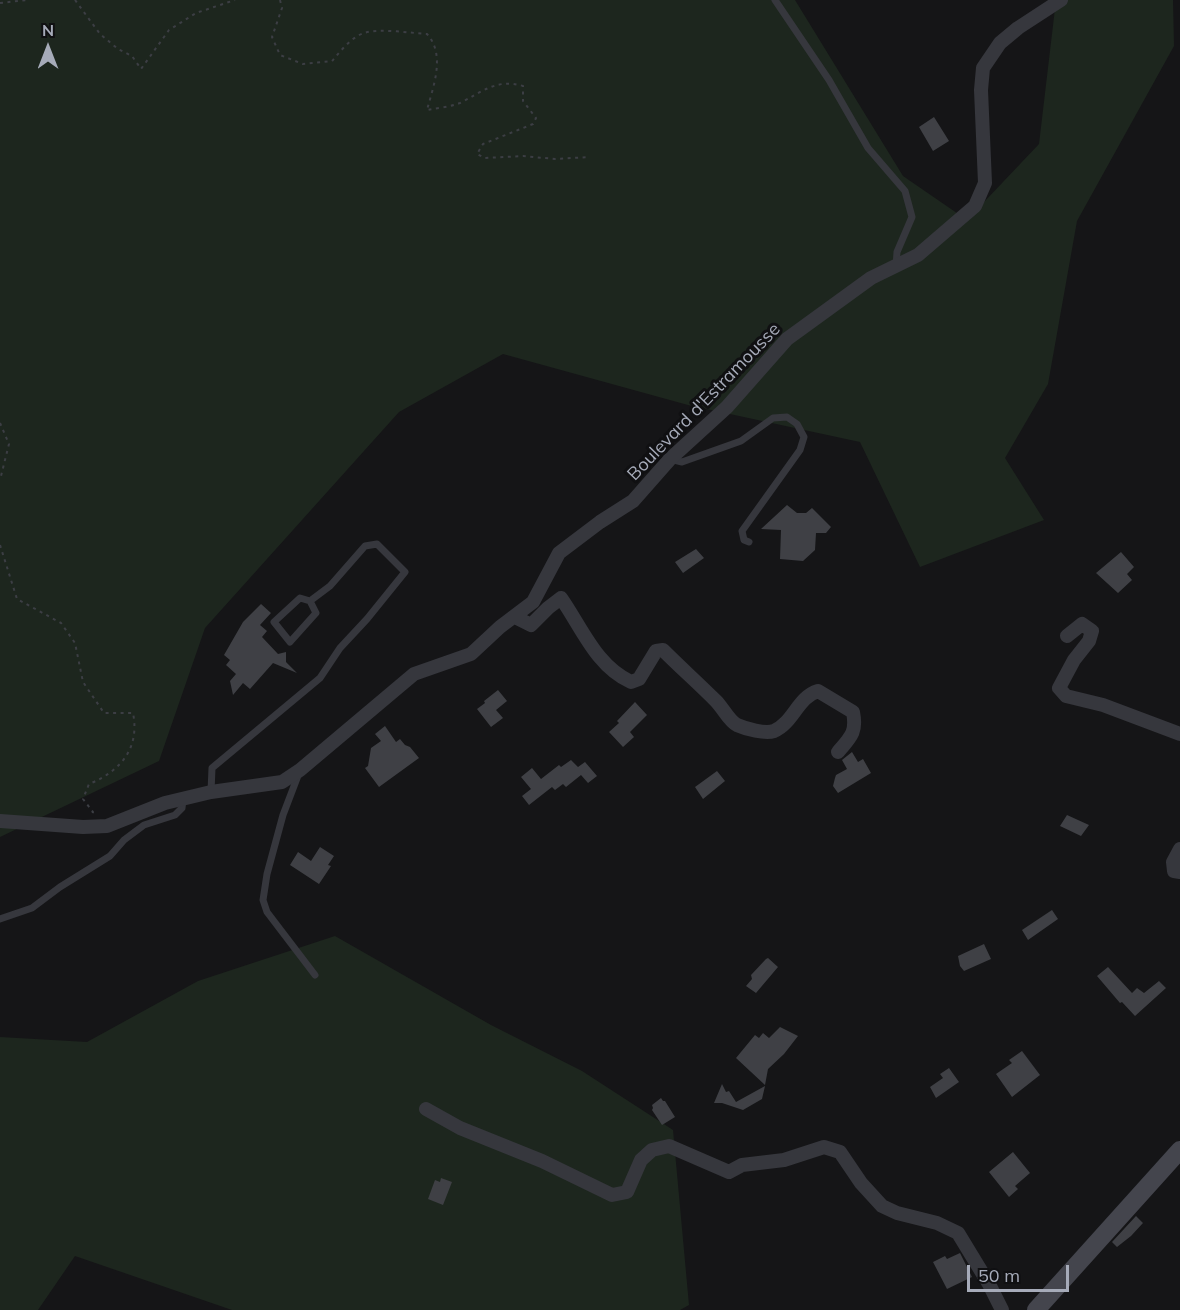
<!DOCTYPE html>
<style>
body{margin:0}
#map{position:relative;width:1180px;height:1310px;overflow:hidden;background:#151517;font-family:Mulish,sans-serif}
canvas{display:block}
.north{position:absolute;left:18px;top:18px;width:60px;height:60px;-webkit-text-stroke:4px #101012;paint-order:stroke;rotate:0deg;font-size:16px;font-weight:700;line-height:24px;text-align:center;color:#a6abb9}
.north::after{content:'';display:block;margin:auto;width:21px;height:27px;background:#a6abb9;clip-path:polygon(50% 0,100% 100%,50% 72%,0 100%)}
.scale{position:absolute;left:967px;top:1265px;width:102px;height:27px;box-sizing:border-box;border:3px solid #a6abb9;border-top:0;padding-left:8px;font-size:18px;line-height:21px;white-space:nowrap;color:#a6abb9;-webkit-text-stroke:4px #101012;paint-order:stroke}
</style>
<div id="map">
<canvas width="1180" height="1310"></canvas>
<div class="north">N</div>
<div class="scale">50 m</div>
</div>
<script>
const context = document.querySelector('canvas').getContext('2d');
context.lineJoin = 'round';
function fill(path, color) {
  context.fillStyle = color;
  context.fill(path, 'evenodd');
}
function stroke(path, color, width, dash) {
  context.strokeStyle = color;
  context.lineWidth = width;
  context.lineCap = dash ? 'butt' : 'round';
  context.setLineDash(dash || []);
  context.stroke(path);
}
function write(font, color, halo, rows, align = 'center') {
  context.font = font + ' Mulish,sans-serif';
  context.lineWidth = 6;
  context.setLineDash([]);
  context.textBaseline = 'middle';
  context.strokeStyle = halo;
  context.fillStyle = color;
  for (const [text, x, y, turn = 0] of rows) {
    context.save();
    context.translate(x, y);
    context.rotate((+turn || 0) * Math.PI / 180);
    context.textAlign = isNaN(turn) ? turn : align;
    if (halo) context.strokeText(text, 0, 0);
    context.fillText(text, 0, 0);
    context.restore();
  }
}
fill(new Path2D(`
 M0 0H795L903 176 967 220 1039 144 1056 0H1173L1174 46 1077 221 1048 384 1005 458 1044 520 920 567 860 442 688 405 503 354 399 412 205 628 159 761 0 837Z
 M335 936 491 1025 582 1071 673 1130 689 1305 680 1310H232L75 1256 38 1310H0V1037L87 1042 198 981Z`), '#1d261e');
fill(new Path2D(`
 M934 117 949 141 933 151 919 127Z
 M787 505 797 513H806L812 508 831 527 826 533H816L815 550 803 561 780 559 781 530 761 529Z
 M696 549 704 558 683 573 675 562Z
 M1121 552 1134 567 1127 574 1132 580 1118 593 1096 573Z
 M261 604 271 613 260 625 267 631 262 637 278 654 286 652V662L297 673 273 663 250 689 243 683 233 695 230 681 236 674 226 665 230 660 224 655 243 622Z
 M498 690 507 701 496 710 503 718 491 727 477 709 485 703 484 701Z
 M635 702 647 715 630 732 634 737 623 747 609 732 619 723 617 721Z
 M385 726 396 742 400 739 405 745 410 747 419 758 379 787 365 768 368 766 371 748 381 741 375 734Z
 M852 752 858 762 863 759 871 773 838 793 833 786 835 778 836 775 847 769 842 760Z
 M571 760 578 767 585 762 597 776 588 783 581 775 566 787 563 784 555 790 552 787 529 805 522 796 531 789 521 777 532 768 541 779 559 765 561 767Z
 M717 771 725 781 703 799 695 787Z
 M1067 815 1089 825 1081 836 1060 826Z
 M320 847 334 856 328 865 331 866 319 884 290 865 298 852 311 861Z
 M1052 910 1058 919 1028 940 1022 930Z
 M984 944 991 959 964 971 960 966 958 956Z
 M768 958 778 967 756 993 746 986 752 979 751 975 766 959Z
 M1108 967 1132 993 1137 988 1144 993 1159 981 1166 988 1135 1016 1122 1002 1120 1003 1097 976Z
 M780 1027 798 1036 784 1054 768 1069 765 1085 736 1058 755 1035 759 1038 763 1033 769 1038Z
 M1022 1051 1040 1075 1012 1097 996 1074 1012 1063 1009 1060Z
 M949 1068 959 1082 936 1098 930 1087 943 1078 940 1074Z
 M722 1084 726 1092 729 1091 736 1102 765 1086 762 1099 743 1110 722 1103H714Z
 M661 1098 663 1101H665L675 1117 662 1125 652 1110 653 1108 652 1105Z
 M1013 1152 1030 1173 1015 1186 1018 1189 1009 1197 989 1172Z
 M441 1178 452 1182 443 1205 428 1199 435 1180 440 1182Z
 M1136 1216 1143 1223 1131 1236 1117 1247 1112 1242Z
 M960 1253 972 1277 947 1289 933 1262 945 1256 947 1259Z`), '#3f4045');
stroke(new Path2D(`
 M75 0 100 34 118 49 132 56 141 69 169 30 196 13 235 0
 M280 0 282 8 272 37 280 55 303 64 332 61C341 51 350 38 364 33 380 28 410 33 427 34 446 55 433 87 427 110 437 108 450 107 460 103 482 92 497 78 523 86V101L536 118 533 124 483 144 477 154 485 158 523 156 555 159 589 157
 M0 3 27 0
 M0 423 9 444 0 480
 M0 545 17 599 61 623 75 643 83 682 104 713H133C140 748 121 771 89 784L83 799 93 812 92 814`), '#3c3e44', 2, [3, 4.5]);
stroke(new Path2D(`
 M775 0 829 80 868 148 905 191 912 217 897 252 896 267
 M670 459 682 462 741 441 773 418 787 417 797 424 804 437 800 450 742 531 744 540 749 542
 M299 773 283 815 267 874 263 900 267 912 315 975
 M211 792 212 768 320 678 340 648 367 619 405 572 377 544 365 546 330 586 310 601 300 598 274 622 290 642 316 613 310 601
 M0 919 32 908 60 887 110 856 124 840 144 825 175 815 182 808 183 799`), '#36373d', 7);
stroke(new Path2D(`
 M515 617 531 625 548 608 561 598C582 628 596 666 631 682L639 679 656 651 663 650C680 667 699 684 716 701 723 708 729 721 737 725 746 729 765 734 774 731 793 723 798 697 818 691L853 712C857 732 851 737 838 752
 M1067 636 1082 624 1092 631 1089 641 1074 660 1059 688 1066 696 1103 705 1180 734
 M0 821 83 827 107 826 165 803 211 792 282 782 300 770 414 674 471 654 500 627 533 602 559 553 600 522 633 501 670 459 727 407 787 339 871 278 918 255 975 206 985 183 981 90 983 68 1000 43 1018 28 1061 0
 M1180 849 1173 862 1174 871 1180 872
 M426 1109 460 1128 542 1161 612 1195 627 1192 641 1160 652 1150 669 1146 729 1172 742 1165 784 1160 824 1147 840 1152 861 1183 882 1206 897 1213 937 1223 958 1233 989 1284 1002 1310`), '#36373d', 14);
stroke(new Path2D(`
 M1036 1310 1180 1150`), '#44454d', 18);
write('18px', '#a6abb9', '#101012', [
 ["Boulevard d'Estramousse",704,402,-46]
]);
</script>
